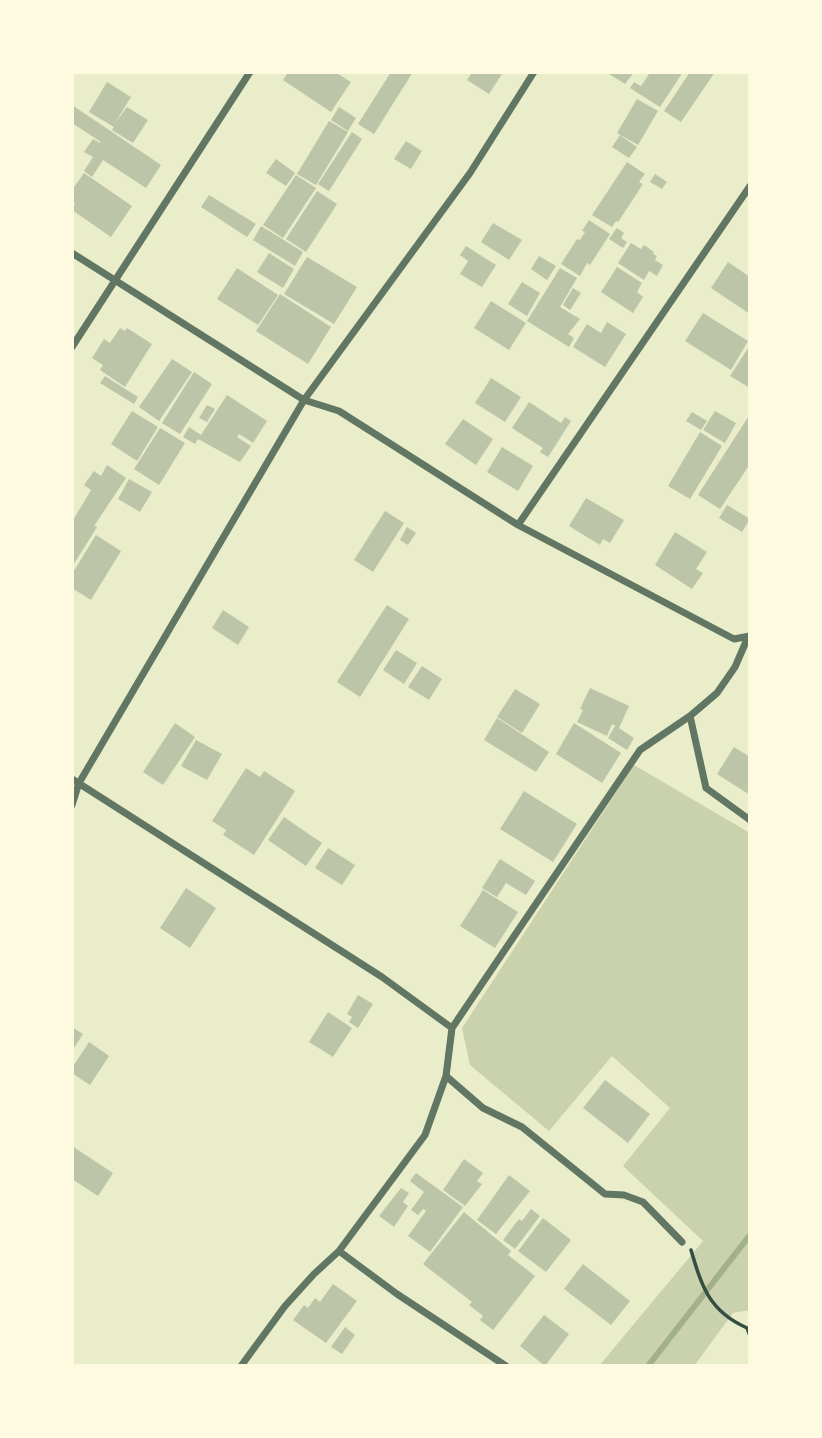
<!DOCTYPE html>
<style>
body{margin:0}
#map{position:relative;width:822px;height:1438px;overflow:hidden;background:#e9edc9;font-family:Arial,sans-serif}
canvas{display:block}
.frame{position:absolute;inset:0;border:74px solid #fefae0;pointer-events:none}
</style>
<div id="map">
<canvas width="822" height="1438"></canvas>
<div class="frame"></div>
</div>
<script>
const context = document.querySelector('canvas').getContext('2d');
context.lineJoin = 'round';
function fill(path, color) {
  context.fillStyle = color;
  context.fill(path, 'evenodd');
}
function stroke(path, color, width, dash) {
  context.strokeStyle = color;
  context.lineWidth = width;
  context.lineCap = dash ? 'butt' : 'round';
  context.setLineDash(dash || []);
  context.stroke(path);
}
fill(new Path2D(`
 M634 765 750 833V1310L733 1313 694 1366H599L703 1241 623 1166 670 1108 612 1056 549 1131 470 1065 462 1028Z`), '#cad2ad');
stroke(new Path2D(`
 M648 1366 750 1235`), '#a3b18a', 6);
fill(new Path2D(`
 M288 72H335L351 82 331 112 283 80Z
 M391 72H413L374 134 358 124Z
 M472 72H499L502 74 489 94 467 80Z
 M606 72H634L625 84Z
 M645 72H683L660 107 630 88 634 82 641 86 649 74Z
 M690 72H715L681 122 664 111Z
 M107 82 131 97 115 123 127 107 148 120 133 143 112 130 114 127 89 112Z
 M637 99 658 111 638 145 617 133Z
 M72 105 161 165 146 188 103 160 92 177 84 171 93 157 84 152 93 139 100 143 101 142 72 123Z
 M339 107 356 118 348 131 331 120Z
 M329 121 348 132 316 185 297 174Z
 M352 132 362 139 329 191 318 184Z
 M620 135 637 147 629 158 612 147Z
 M406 141 422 151 411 169 394 159Z
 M276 159 295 173 286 186 266 173Z
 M627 162 645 174 639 182 643 184 618 222 616 221 612 227 592 215Z
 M84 173 132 206 111 237 72 210 75 204 72 202V190Z
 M655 174 667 182 662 189 650 182Z
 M296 175 316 188 283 238 263 225Z
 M317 191 337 204 306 252 286 239Z
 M209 195 256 224 247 237 201 207Z
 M589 220 610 234 590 265 587 263 580 276 561 264 577 239 580 240 585 232 582 231Z
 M493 223 522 240 509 260 481 242Z
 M261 226 303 252 295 266 253 240Z
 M617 228 624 233 621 238 627 242 623 248 609 239Z
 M631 243 641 249 644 245 654 252 653 254 657 256 655 260 663 265 657 276 649 271 644 280 618 263Z
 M466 246 496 265 482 287 460 274 468 261 460 255Z
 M269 253 294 269 283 288 257 272Z
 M539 256 556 266 547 280 531 269Z
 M307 257 357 287 334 324 284 294Z
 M728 262 750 277V314L711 288Z
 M617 267 642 283 637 292 643 297 633 313 601 292Z
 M237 268 278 295 258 325 217 299Z
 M560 268 577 278 560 307 580 319 568 334 574 338 569 347 527 321Z
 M522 282 540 293 527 316 508 304Z
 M573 288 581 293 570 310 563 305Z
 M280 294 331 327 308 364 256 331Z
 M491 301 526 323 509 350 474 328Z
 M703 313 748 341 731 370 685 341Z
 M607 322 626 334 605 367 573 347 587 324 601 333Z
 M120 328 125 331 127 328 152 344 125 387 100 370 103 365 92 358 104 339 110 343Z
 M750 345V388L730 376Z
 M172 359 192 372 159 421 139 407Z
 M194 372 212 384 180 434 162 423Z
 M105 376 138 397 134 404 100 383Z
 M491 378 521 397 505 422 475 403Z
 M227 395 267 421 253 443 239 434 237 437 251 446 240 462 198 439 195 444 183 437 189 427 201 435Z
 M529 402 561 423 565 417 571 421 548 457 540 452 543 448 512 428Z
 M207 405 215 409 207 422 199 418Z
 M132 411 158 427 137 461 111 444Z
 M715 411 736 423 725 443 703 430Z
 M692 412 707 421 701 430 686 421Z
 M750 414V464L720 509 698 495Z
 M463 419 493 439 476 465 445 444Z
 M160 428 185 443 159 485 134 469Z
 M700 432 722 446 690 499 668 486Z
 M502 447 533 466 518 491 487 472Z
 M107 465 126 478 94 526 97 527 72 567V522L91 490 84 485 94 471 101 476Z
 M129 479 152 492 140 512 118 499Z
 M586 498 624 520 610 543 603 539 600 545 569 526Z
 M727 505 750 519 742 532 719 518Z
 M385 511 404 523 373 572 354 560Z
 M407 527 416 533 408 545 400 540Z
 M675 532 707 552 696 569 703 573 692 589 655 565Z
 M96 535 121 551 91 600 72 588V574Z
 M387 605 409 619 360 697 337 682Z
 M223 610 249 627 238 645 212 628Z
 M396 650 417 663 404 684 383 670Z
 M422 666 442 679 429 700 408 687Z
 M590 688 629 706 619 728 634 738 627 750 608 738 615 726 612 724 607 736 577 722 583 710 580 709Z
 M515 689 540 704 522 733 497 717Z
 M497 718 549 752 536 772 484 740Z
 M175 723 195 737 163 785 143 772Z
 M574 723 621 753 602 783 556 754Z
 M196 740 222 754 207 780 181 766Z
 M734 747 750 757V795L717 774Z
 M246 768 260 777 264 771 295 791 254 855 223 835 226 830 212 821Z
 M524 791 577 824 553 862 500 829Z
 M284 817 322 843 306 866 268 840Z
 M328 848 355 865 342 885 315 868Z
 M500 859 535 881 526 895 506 883 497 897 482 888Z
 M186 888 216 908 190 948 160 928Z
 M483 890 518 912 495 948 460 926Z
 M358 995 373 1004 358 1028 349 1022 352 1017 347 1014Z
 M328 1012 352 1028 333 1057 309 1042Z
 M72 1027 83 1034 72 1051Z
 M89 1042 109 1056 90 1085 72 1073V1068Z
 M605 1080 650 1114 628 1143 583 1108Z
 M72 1146 113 1173 98 1196 72 1179Z
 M464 1159 483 1173 477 1181 482 1184 465 1206 443 1190Z
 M416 1173 463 1207 430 1252 408 1236 426 1211 423 1209 418 1215 411 1210 424 1192 410 1181Z
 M509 1175 530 1191 496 1234 477 1220Z
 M401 1188 409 1193 403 1202 408 1206 394 1227 379 1216Z
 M531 1209 540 1216 515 1249 503 1240 519 1219 522 1221Z
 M464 1212 511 1251 508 1255 535 1276 493 1330 480 1320 483 1316 469 1305 472 1302 423 1264Z
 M543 1218 571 1240 546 1272 518 1251Z
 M583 1264 630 1301 611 1325 564 1289Z
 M333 1284 357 1301 326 1343 293 1320 304 1305 308 1308 315 1298 320 1302Z
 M544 1315 569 1334 545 1366 520 1346Z
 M345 1327 355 1335 342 1354 331 1347Z`), '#bcc5a7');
stroke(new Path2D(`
 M691 1250C702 1287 709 1311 747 1328L750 1336
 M750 1366V1356`), '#344e41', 3.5);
stroke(new Path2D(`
 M72 253 304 400 339 411 518 525 734 639 750 636
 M72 347 250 72
 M518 525 750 186
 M690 716 706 788 750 820
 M72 779 382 977 452 1028 446 1076 425 1135 339 1251 314 1274 285 1306 241 1366
 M72 805 79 783 304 400 470 173 534 72
 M452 1028 640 750 690 716 717 693 735 667 748 637
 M446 1076 483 1108 522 1127 605 1194 624 1195 643 1202 682 1242
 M339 1251 397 1294 506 1366`), '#617663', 7);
</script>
